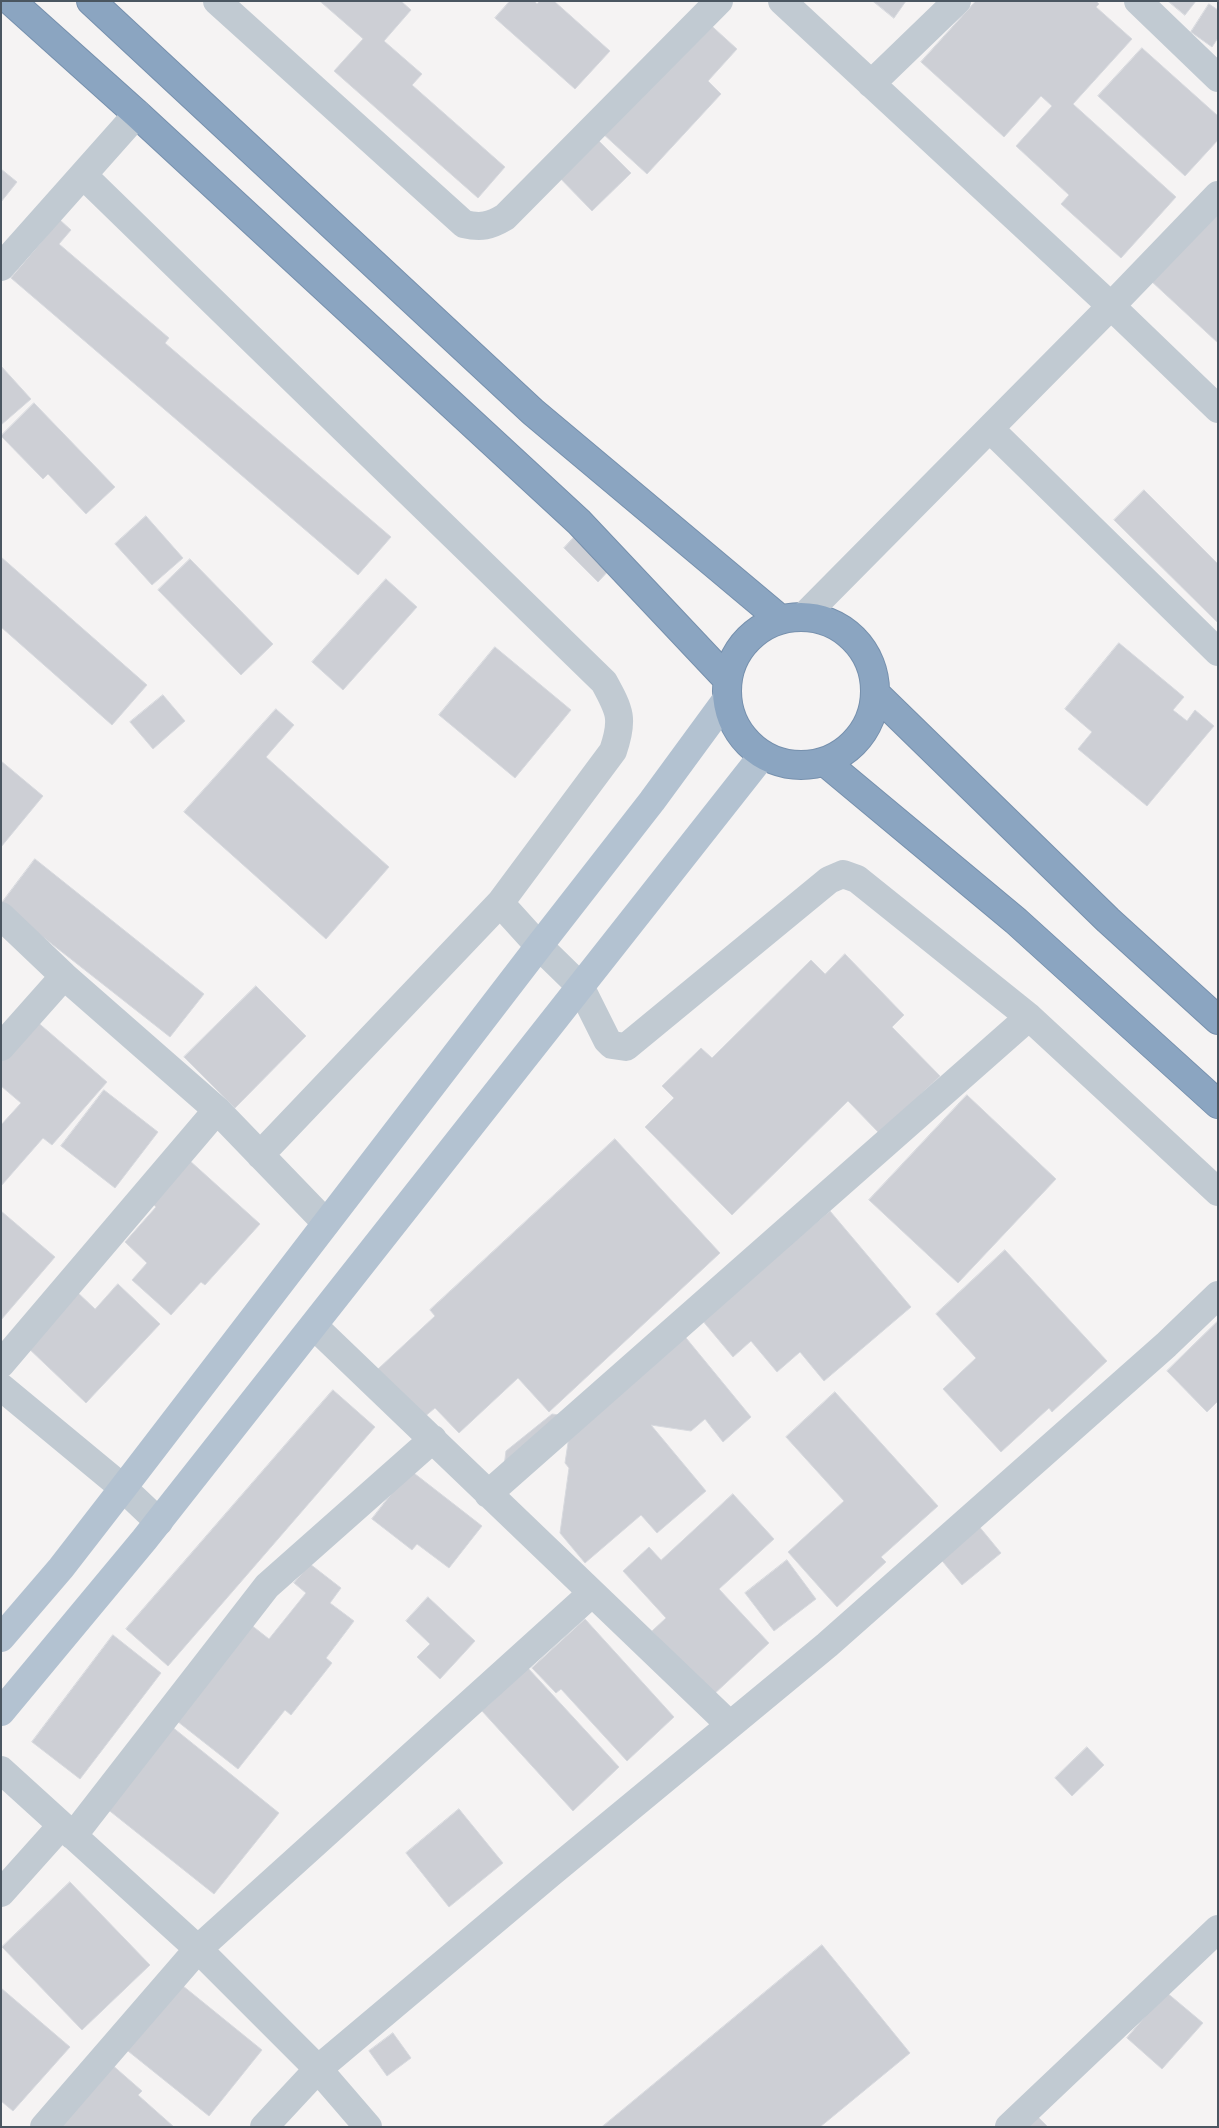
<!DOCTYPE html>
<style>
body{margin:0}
#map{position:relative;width:1219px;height:2128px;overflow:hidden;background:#f5f3f3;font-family:"Sofia Sans Condensed",sans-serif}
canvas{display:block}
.frame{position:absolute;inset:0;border:2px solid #4a5661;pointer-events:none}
</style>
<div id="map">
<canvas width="1219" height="2128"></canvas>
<div class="frame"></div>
</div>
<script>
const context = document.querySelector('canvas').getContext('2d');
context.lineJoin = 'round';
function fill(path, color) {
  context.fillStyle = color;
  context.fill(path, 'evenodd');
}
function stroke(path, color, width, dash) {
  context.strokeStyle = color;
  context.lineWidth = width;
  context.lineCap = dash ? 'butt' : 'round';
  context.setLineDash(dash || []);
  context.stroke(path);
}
const building = new Path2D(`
 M320 1H401L411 10 384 41 422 74 412 85 505 167 478 198 334 71 363 39Z
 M510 1H534L537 4 540 1H554L610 51 575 89 495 18Z
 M873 1H906L894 18Z
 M976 1H1096L1099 4 1096 7 1132 39 1073 104 1176 197 1121 258 1061 204 1069 195 1016 146 1052 106 1041 96 1004 137 921 62Z
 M1168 1H1196L1185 15Z
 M1209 4 1218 10V38L1212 47 1191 32Z
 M704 19 737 49 708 81 721 94 647 174 601 132Z
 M1142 48 1218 116V140L1185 176 1098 96Z
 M592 134 631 173 592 211 554 172Z
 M1 169 17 182 1 202Z
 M1218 207V343L1150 280Z
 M60 220 71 230 59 244 169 338 165 343 391 537 358 575 11 278Z
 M1 366 31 399 1 425Z
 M34 403 115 487 86 514 48 474 43 479 1 436Z
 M1144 490 1218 564V623L1114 520Z
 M146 516 183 558 152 585 115 544Z
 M579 532 613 566 598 582 564 548Z
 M1 557 147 685 112 725 1 627Z
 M190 559 273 644 241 675 158 590Z
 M386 579 417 607 343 690 312 662Z
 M1119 643 1184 697 1173 710 1187 721 1195 710 1214 726 1147 806 1078 749 1092 732 1065 709Z
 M495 647 571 710 515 778 439 715Z
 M163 695 185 721 153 749 130 722Z
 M276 709 294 725 266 757 389 867 326 939 184 812Z
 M1 761 43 796 1 847Z
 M35 859 204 994 170 1037 1 904Z
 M845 954 904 1015 892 1027 940 1076 880 1134 848 1101 732 1215 645 1127 674 1098 662 1086 701 1048 712 1058 811 960 825 974Z
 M256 986 306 1036 235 1108 184 1057Z
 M35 1020 107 1082 52 1145 43 1138 1 1186V1125L21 1103 1 1086V1060Z
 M104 1090 158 1132 115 1188 61 1146Z
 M967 1095 1056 1179 958 1283 869 1200Z
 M615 1139 720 1253 549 1412 518 1378 459 1433 435 1408 423 1418 378 1369 435 1316 430 1310Z
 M179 1151 260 1224 205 1285 201 1282 171 1315 132 1280 147 1263 125 1242 156 1207 141 1193Z
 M1 1211 55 1257 1 1320Z
 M830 1211 911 1307 824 1381 800 1352 777 1372 751 1341 733 1357 702 1320Z
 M1005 1250 1107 1361 1052 1412 1049 1408 1001 1452 943 1389 976 1358 936 1314Z
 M118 1284 160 1324 86 1403 25 1345 75 1290 95 1309Z
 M1218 1321V1401L1207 1412 1167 1371Z
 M682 1333 751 1417 723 1442 705 1419 691 1431 651 1425 706 1491 657 1533 641 1515 585 1563 560 1533 569 1468 565 1463 569 1436 502 1482 506 1451 552 1414 581 1418Z
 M333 1390 375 1427 168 1666 126 1629Z
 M835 1392 938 1506 881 1557 886 1562 837 1607 788 1552 844 1501 786 1437Z
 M410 1470 482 1526 449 1568 417 1544 412 1550 372 1519Z
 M733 1494 774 1539 719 1589 769 1643 712 1696 652 1631 666 1618 623 1571 649 1547 661 1560Z
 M973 1519 1001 1553 962 1585 934 1551Z
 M787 1560 816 1599 774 1631 745 1593Z
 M310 1564 341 1588 330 1603 354 1621 326 1658 332 1663 291 1715 285 1710 238 1769 168 1714 241 1617 269 1639 306 1593 294 1583Z
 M428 1597 475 1641 440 1679 417 1657 430 1644 406 1621Z
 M585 1619 674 1717 627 1761 561 1689 556 1693 532 1668Z
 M113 1635 161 1673 80 1779 32 1742Z
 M528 1668 619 1767 573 1811 482 1711Z
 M166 1722 279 1813 214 1894 101 1804Z
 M1087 1747 1104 1765 1072 1796 1055 1778Z
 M459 1809 503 1863 449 1907 406 1853Z
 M70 1882 150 1965 82 2030 2 1947Z
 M822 1945 910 2053 820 2127H602Z
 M172 1977 262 2050 209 2116 118 2043Z
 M1 1988 70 2047 13 2111 1 2101Z
 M1166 1992 1203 2023 1162 2069 1127 2038Z
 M393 2033 411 2058 387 2076 369 2051Z
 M102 2056 142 2091 138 2095 174 2127H55Z
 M1033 2112 1048 2127H1019Z`);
fill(building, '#cdcfd5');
stroke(building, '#d7d9de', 1);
const highway = new Path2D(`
 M11 1 137 114 579 522 727 679
 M91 1 533 412 780 619
 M727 691a74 74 0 1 1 148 0a74 74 0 1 1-148 0Z
 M876 694 1108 920 1218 1020
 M825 762 1016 921 1218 1104`);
stroke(highway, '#7690ad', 30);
stroke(new Path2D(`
 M217 1 464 224C481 228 490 226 505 217L719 1
 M782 1 1111 306 1218 409
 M1138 1 1218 78
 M871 84 957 1
 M83 175 604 682C620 711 624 719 613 751L500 903 539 946 580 986 607 1040 612 1045 626 1047 829 880 843 874 857 879 1029 1017 1218 1192
 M1 267 137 114
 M990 429 1218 652
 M804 616 1111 306 1218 195
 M1 916 64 976 217 1110 326 1223
 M1 1047 64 976
 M260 1155 500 903
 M314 1326 730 1725
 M1 1364 217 1110
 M1 1387 123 1488 159 1522
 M488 1494 1029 1017
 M1 1770 198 1949 318 2069 368 2127
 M73 1836 267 1586 433 1439
 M1 1893 61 1826
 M44 2127 198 1949 592 1593
 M264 2127 318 2069 551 1873 827 1645 1166 1345 1218 1295
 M1009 2127 1218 1929`), '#c1cad2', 28);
stroke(new Path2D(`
 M1 1638 61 1568 123 1488 539 946 652 801 726 700
 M1 1712 144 1540 762 756`), '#b3c2d1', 28);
stroke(highway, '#8ba5c1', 28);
</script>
